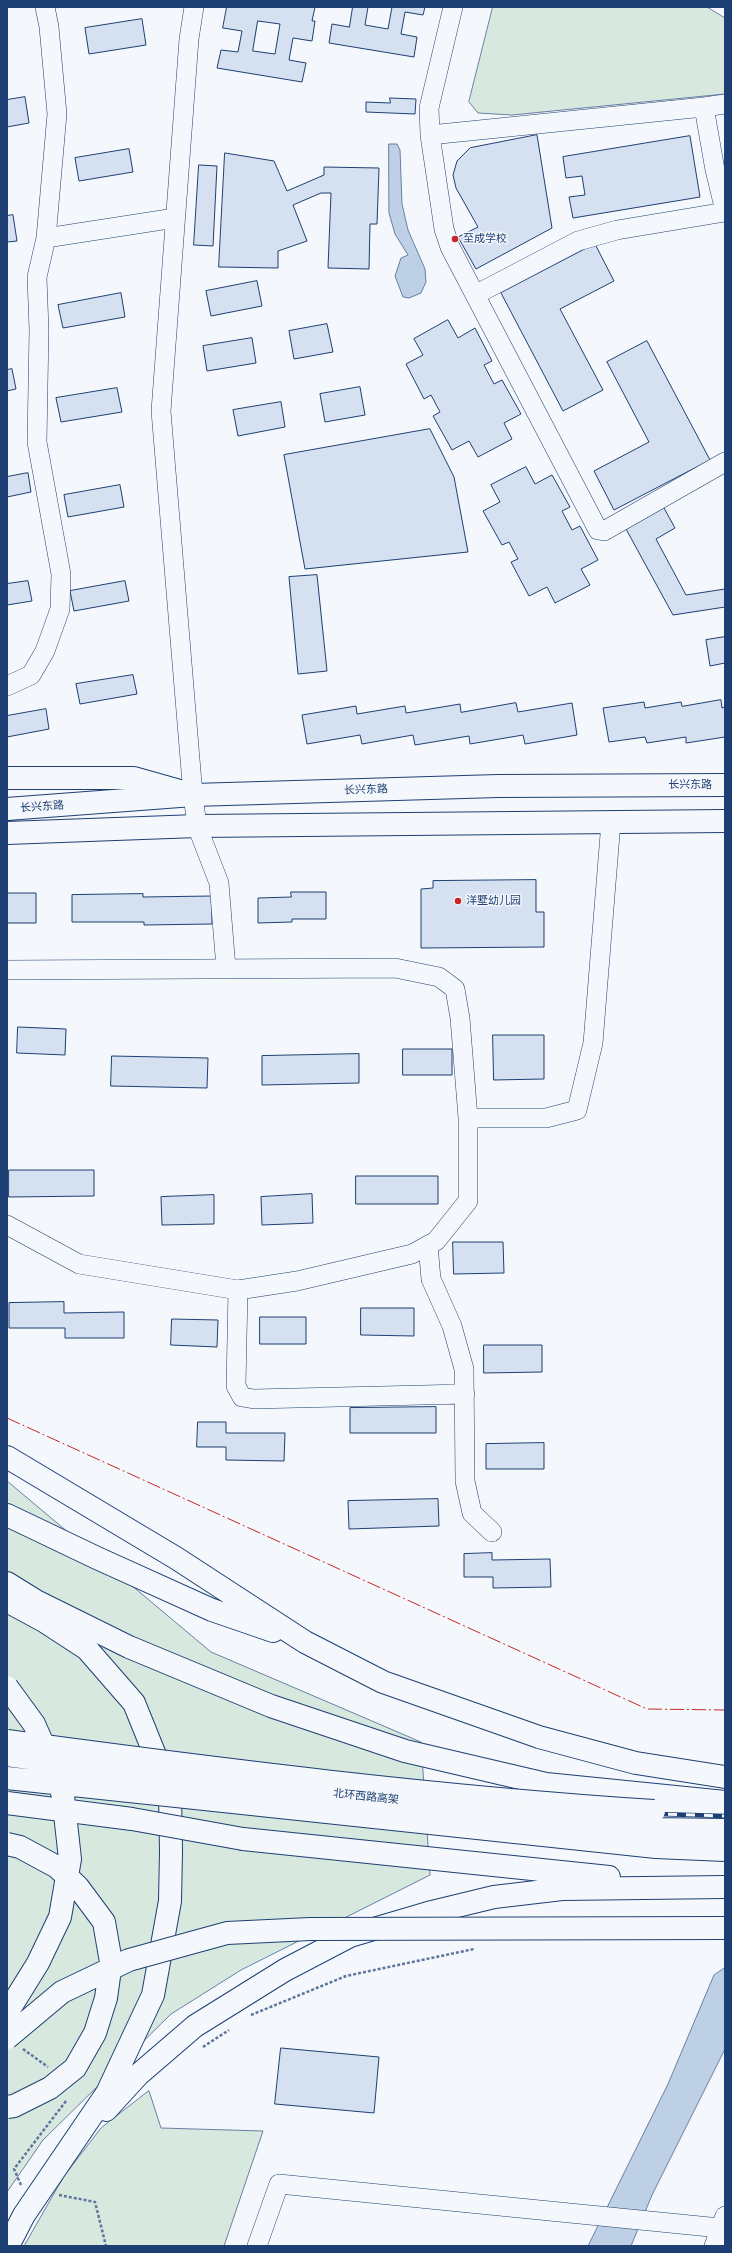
<!DOCTYPE html>
<meta charset="utf-8">
<style>
body{margin:0}
#map{position:relative;width:732px;height:2253px;overflow:hidden;background:#f4f7fb;font-family:"Fira Sans Condensed",sans-serif}
canvas{display:block}
.frame{position:absolute;inset:0;border:8px solid #1d3f73;pointer-events:none}
</style>
<div id="map">
<canvas width="732" height="2253"></canvas>
<div class="frame"></div>
</div>
<script>
const context = document.querySelector('canvas').getContext('2d');
context.lineJoin = 'round';
function fill(path, color) {
  context.fillStyle = color;
  context.fill(path, 'evenodd');
}
function stroke(path, color, width, dash) {
  context.strokeStyle = color;
  context.lineWidth = width;
  context.lineCap = dash ? 'butt' : 'round';
  context.setLineDash(dash || []);
  context.stroke(path);
}
function write(font, color, halo, rows, align = 'center') {
  context.font = font + ' "Fira Sans Condensed","Noto Sans SC",sans-serif';
  context.lineWidth = 3;
  context.setLineDash([]);
  context.textBaseline = 'middle';
  context.strokeStyle = halo;
  context.fillStyle = color;
  for (const [text, x, y, turn = 0] of rows) {
    context.save();
    context.translate(x, y);
    context.rotate((+turn || 0) * Math.PI / 180);
    context.textAlign = isNaN(turn) ? turn : align;
    if (halo) context.strokeText(text, 0, 0);
    context.fillText(text, 0, 0);
    context.restore();
  }
}
const green = new Path2D(`
 M493 7H707L725 18V94L512 115 478 113 469 102Z
 M7 1481 211 1652 421 1742 430 1875 241 1970 171 2014 43 2140 7 2192Z
 M149 2091 161 2128 263 2131 224 2246H24L64 2176 101 2128Z`);
fill(green, '#d7e8df');
stroke(green, '#687fa3', 1);
const water = new Path2D(`
 M389 144H397L400 150 402 204 408 230 425 269 426 282 421 293 409 298 403 297 395 276 401 258 408 255 395 234 389 213Z
 M725 1968V2049L652 2195 631 2246H588L668 2084 714 1975Z`);
fill(water, '#bed0e5');
stroke(water, '#687fa3', 1);
const building = new Path2D(`
 M227 7H315L312 21H315L312 41 293 38 289 60 306 63 302 82 217 68 221 50 238 52 242 31 223 28ZM258 21 280 24 275 54 253 51Z
 M353 7H368L365 25 388 29 392 7H425L423 15 405 12 401 34 417 37 414 57 329 43 332 24 349 27Z
 M142 19 146 45 89 54 85 28Z
 M25 97 29 123 7 127V100Z
 M390 98 416 99 415 114 366 112V102L390 103Z
 M537 135 552 228 476 269 458 237 478 227 456 188 453 175 457 161 470 148Z
 M690 136 700 197 573 218 569 197 585 195 582 176 566 178 563 157Z
 M129 149 133 172 79 181 75 158Z
 M225 153 274 161 287 191 324 175V167L379 168 377 224H370L369 269 328 268 331 193H321L293 205 307 241 278 251V268L219 267Z
 M199 165 217 166 213 246 194 245Z
 M13 215 17 241 7 242V216Z
 M595 244 614 281 560 309 603 390 563 411 501 293Z
 M257 281 262 306 211 316 206 291Z
 M121 293 125 317 63 328 58 305Z
 M448 320 458 338 475 328 492 361 484 365 494 384 502 380 521 414 504 423 512 439 478 457 469 441 452 450 433 416 440 412 431 395 424 399 406 364 423 355 414 339Z
 M327 324 333 352 294 359 289 331Z
 M252 338 256 363 207 371 203 346Z
 M647 341 710 460 614 510 594 471 649 442 607 362Z
 M12 369 16 389 7 391V370Z
 M360 387 365 415 325 422 320 394Z
 M117 388 122 412 61 422 56 398Z
 M281 402 285 427 238 436 233 410Z
 M430 429 454 477 468 552 305 569 284 455Z
 M526 467 535 484 552 475 570 507 562 511 572 530 580 526 598 560 581 569 590 585 555 603 547 587 529 596 511 562 518 559 509 542 502 545 483 511 500 502 491 485Z
 M28 473 31 492 7 497V477Z
 M120 485 124 507 68 517 64 495Z
 M664 508 675 528 656 539 686 595 725 589V607L673 615 626 529Z
 M317 575 327 671 298 674 289 577Z
 M28 581 32 601 7 605V584Z
 M125 581 129 601 74 611 70 591Z
 M725 637V663L710 666 706 640Z
 M133 675 137 694 80 704 76 684Z
 M721 700 722 708 725 707V738V737L686 743V737L647 743 645 737 609 742 603 708 644 702 645 708 681 702 682 706Z
 M516 703 518 712 572 703 577 735 525 744 523 735 470 744 469 736 415 745 413 735 362 744 360 735 307 744 302 715 356 706 357 714 405 706 406 713 460 704 461 712Z
 M46 709 49 729 7 737V716Z
 M536 880V912H544V947L421 948V889L433 888V881Z
 M291 892H326V919H292V922L258 923V898L291 897Z
 M7 893H36V923H7Z
 M143 894V897L212 896V924L144 925V922H72V895Z
 M18 1027 66 1029 65 1055 17 1053Z
 M493 1035H544V1079L494 1080Z
 M403 1049H452V1075H403Z
 M359 1054V1083L262 1085V1056Z
 M112 1056 208 1058 207 1088 111 1086Z
 M9 1170H94V1196L9 1197Z
 M356 1176H438V1204H356Z
 M312 1194 313 1223 262 1225 261 1197Z
 M214 1195V1224L162 1225 161 1197Z
 M453 1242H503L504 1273 454 1274Z
 M64 1302V1313L124 1312V1338H65V1328H9V1303Z
 M361 1308H414V1336L361 1335Z
 M260 1317H306V1344H260Z
 M172 1319 218 1320 217 1347 171 1345Z
 M484 1345H542V1372L484 1373Z
 M436 1407V1433H350V1408Z
 M198 1422H226V1433H285L284 1461 226 1460V1447H197Z
 M544 1443V1469H486V1444Z
 M438 1499 439 1526 349 1529 348 1501Z
 M492 1553V1560L550 1559 551 1587 493 1588V1577H464V1554Z
 M281 2048 379 2057 374 2113 275 2104Z`);
fill(building, '#d5e0f0');
stroke(building, '#1d3f73', 1);
const minor = new Path2D(`
 M194 7 189 39 161 411 193 795 197 826 219 883 226 968
 M453 7 429 108 430 135 444 229 450 247 598 530 604 531 725 462
 M725 104 704 107 715 170 725 211
 M430 135 704 107
 M46 238 175 218
 M475 295 578 241 617 230 725 212
 M7 686 31 675 45 651 60 609 61 574 37 442 39 330 37 277 46 238 57 114 49 27 45 7
 M7 970 395 968 439 977 455 989 460 1018 468 1118V1201L436 1241 412 1254 297 1281 238 1290 79 1264 7 1225
 M468 1118H546L577 1110 593 1043 611 822
 M428 1245 431 1279 452 1326 464 1369 465 1481 472 1513 492 1532
 M238 1290 236 1386 242 1397 254 1399 465 1394
 M257 2246 279 2184 720 2228
 M714 2246 725 2216`);
const major = new Path2D(`
 M7 778H134L180 791
 M7 809 193 795 498 786 725 785
 M7 833 197 826 725 821
 M7 1601 44 1621 87 1649 134 1703 170 1792 171 1852 170 1901 153 1995 107 2093 24 2215 8 2246
 M654 1811 725 1815
 M243 1839 609 1877
 M106 2110 138 2075 195 2026 285 1970 350 1936 428 1913 494 1897 562 1889 725 1887`);
const highway = new Path2D(`
 M7 1457 176 1558 305 1642 383 1682 539 1737 636 1763 725 1777
 M7 1515 97 1558 212 1610 273 1631
 M7 1583 36 1601 129 1647 271 1706 405 1751 546 1784 725 1802`);
stroke(minor, '#1d3f73', 20);
stroke(major, '#1d3f73', 24);
stroke(highway, '#1d3f73', 24);
stroke(new Path2D(`
 M251 2015 346 1976 474 1949
 M203 2047 229 2030
 M23 2049 48 2067
 M21 2185 14 2169 66 2101
 M59 2195 95 2202 106 2246`), '#5e769c', 2.5, [3, 2]);
stroke(minor, '#f4f7fb', 19);
stroke(major, '#f4f7fb', 22);
stroke(highway, '#f4f7fb', 22);
const rail = new Path2D(`
 M7 1733 658 1814 725 1816
 M7 1762 655 1834 725 1837`);
stroke(rail, '#1d3f73', 4.5);
stroke(rail, '#f4f7fb', 3, [9]);
const majorBridge = new Path2D(`
 M7 1741C222 1770 437 1797 654 1811
 M7 1803 132 1819 243 1839`);
const highwayBridge = new Path2D(`
 M7 1687 34 1724 55 1772 63 1796 70 1859 60 1917 38 1963 7 2013
 M7 1755 118 1770 654 1829 725 1830
 M7 1778 656 1847 725 1850
 M7 1844 20 1847 57 1867 78 1887 104 1922 111 1962 106 1998 95 2033 75 2068 50 2088 14 2106 7 2107
 M7 2038 62 1992 129 1960 227 1933 310 1929 725 1928`);
stroke(majorBridge, '#1d3f73', 24, []);
stroke(highwayBridge, '#1d3f73', 24, []);
stroke(majorBridge, '#f4f7fb', 22);
stroke(highwayBridge, '#f4f7fb', 22);
stroke(new Path2D(`
 M7 1418 647 1709 725 1710`), '#c62828', 1, [14, 3, 2, 3]);
for (const [x, y, r, color] of [
 [455,239,4,"#c62828"],
 [458,901,4,"#c62828"]
]) {
  const dot = new Path2D();
  dot.arc(x, y, r, 0, 2 * Math.PI);
  context.fillStyle = color;
  context.fill(dot);
  stroke(dot, '#f4f7fb', 1.5);
}
write('11px', '#1d3f73', '#f4f7fb', [
 ["至成学校",463,239],
 ["洋墅幼儿园",466,901]
], 'left');
write('11px', '#1d3f73', '#f4f7fb', [
 ["长兴东路",690,785],
 ["长兴东路",366,790,-2],
 ["长兴东路",42,807,-4],
 ["北环西路高架",366,1797,6]
]);
</script>
